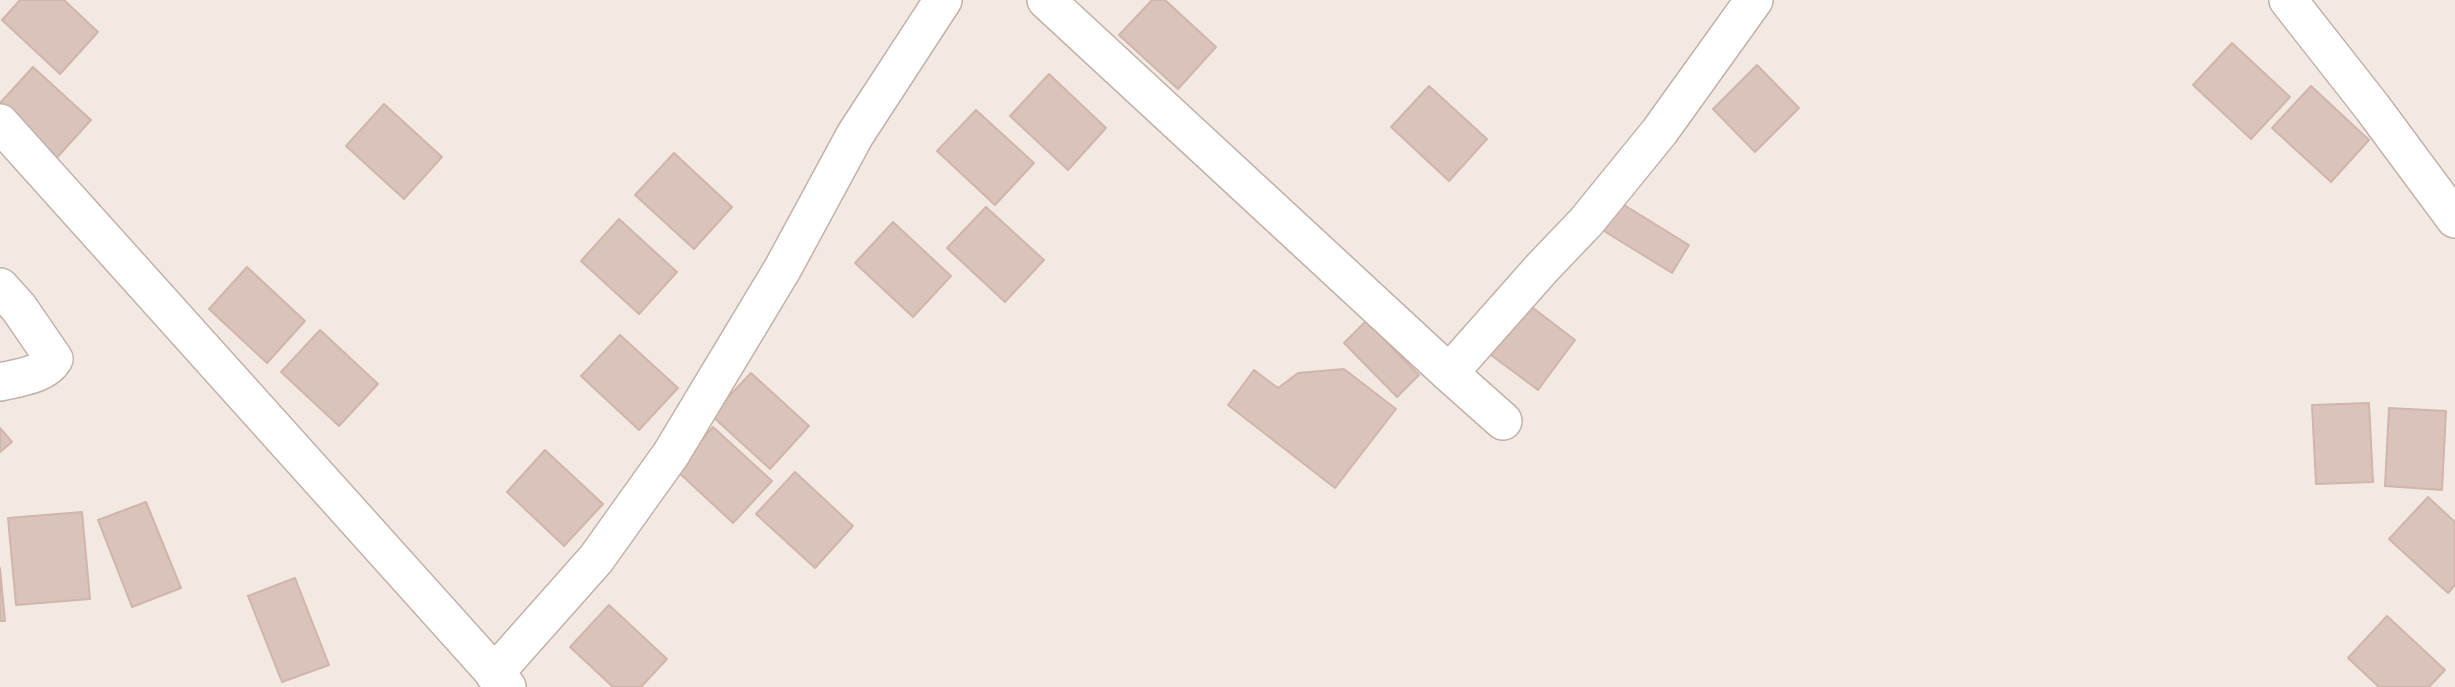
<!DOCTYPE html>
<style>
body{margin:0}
canvas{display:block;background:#f3e9e3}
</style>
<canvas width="2455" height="687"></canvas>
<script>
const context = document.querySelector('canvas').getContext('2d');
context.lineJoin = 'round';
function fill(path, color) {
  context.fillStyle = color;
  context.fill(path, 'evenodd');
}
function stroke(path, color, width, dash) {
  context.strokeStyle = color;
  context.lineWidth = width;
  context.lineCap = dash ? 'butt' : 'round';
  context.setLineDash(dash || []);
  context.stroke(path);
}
const building = new Path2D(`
 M20 0H64L98 32 60 74 2 20Z
 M1152 0H1165L1216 47 1178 89 1119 35Z
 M2232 43 2290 97 2251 139 2193 85Z
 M1757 65 1799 108 1755 152 1713 109Z
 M33 67 91 120 52 163 0 114V103Z
 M1049 74 1106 128 1068 170 1010 116Z
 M1429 86 1487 139 1449 181 1391 127Z
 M2311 86 2369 140 2331 182 2272 128Z
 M384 104 442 157 404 199 346 146Z
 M976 110 1034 163 995 205 937 151Z
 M674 153 732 207 694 249 635 195Z
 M1616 200 1689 245 1672 273 1599 228Z
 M986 207 1044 260 1005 302 947 248Z
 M619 219 677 272 639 314 581 261Z
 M893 222 951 276 913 317 855 263Z
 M247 267 305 321 267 363 209 309Z
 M1520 298 1575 340 1538 390 1483 349Z
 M1366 321 1419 375 1397 397 1344 343Z
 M320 330 378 384 339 426 281 372Z
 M620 335 678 388 639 430 581 376Z
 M1344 369 1396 409 1335 488 1228 405 1254 370 1278 388 1298 373Z
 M751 373 809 426 770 469 711 415Z
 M2369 403 2373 482 2316 484 2312 405Z
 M2389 408 2446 411 2442 490 2385 486Z
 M713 427 772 481 733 523 675 469Z
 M0 428 12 442 0 452Z
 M545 450 603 504 564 546 507 492Z
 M795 472 853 526 815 568 756 514Z
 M2428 497 2455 522V585L2448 593 2389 539Z
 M146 502 181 588 132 607 98 520Z
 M82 512 90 599 16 605 8 518Z
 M0 568 5 621H0Z
 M295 578 329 665 282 682 248 596Z
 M609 605 667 659 641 687H613L570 647Z
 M2387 616 2445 670 2429 687H2379L2348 658Z`);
fill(building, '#d9c3ba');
stroke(building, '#d1b5aa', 2);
const minor = new Path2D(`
 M1046 0 1449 373 1542 268 1586 222 1660 131 1754 0
 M2288 0 2372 107 2455 219
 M0 123 507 687
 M0 287 19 308 54 359C45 375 17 378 0 382
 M1449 373 1503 421
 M494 674 596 559 671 454 783 268 855 135 943 0`);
stroke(minor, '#c2b1a8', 40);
stroke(minor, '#fff', 37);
</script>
